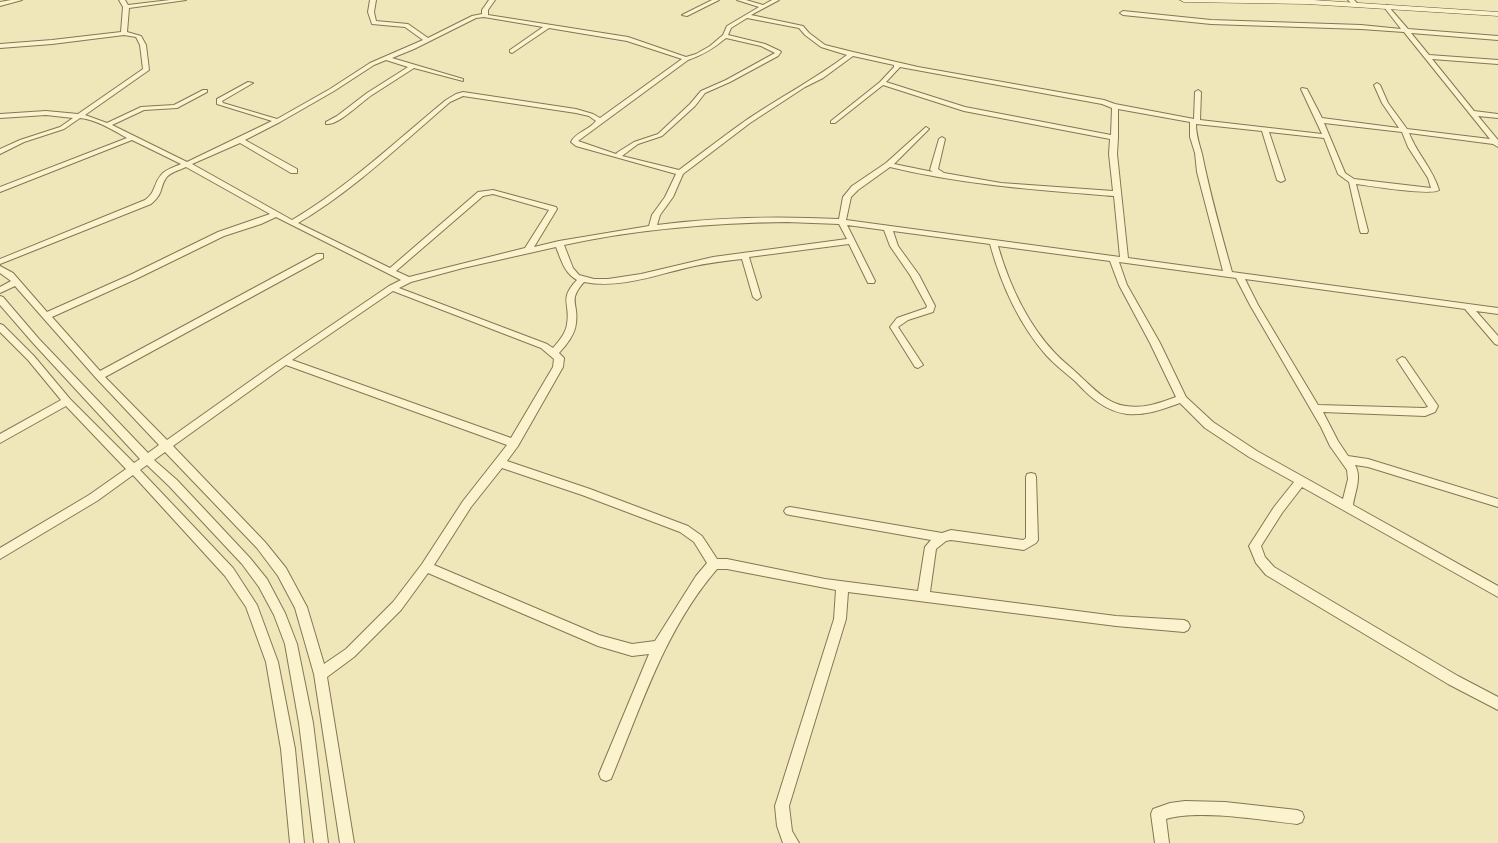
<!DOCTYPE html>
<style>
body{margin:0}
canvas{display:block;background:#efe7ba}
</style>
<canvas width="1498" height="843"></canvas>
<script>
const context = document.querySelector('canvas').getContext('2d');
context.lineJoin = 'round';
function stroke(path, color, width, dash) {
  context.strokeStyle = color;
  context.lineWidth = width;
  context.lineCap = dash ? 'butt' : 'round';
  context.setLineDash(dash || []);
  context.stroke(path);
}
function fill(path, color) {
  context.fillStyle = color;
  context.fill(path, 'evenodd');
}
const street = new Path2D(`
 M11 0H22L0 6V2Z
 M119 0H125L128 5 170 0H186L129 8 127 32 141 36 146 45 149 70 85 115 107 123 141 107 174 105 203 90H207V92L177 108 144 110 112 125 187 162 272 121 217 104V99L248 82 253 83 222 101 223 103 277 119 330 89 370 63 423 40 405 27 372 24 368 12 370 0H376L374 12 376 21 408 24 428 38 472 16 482 14V10L489 0H495L488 10V15L628 37 686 57 696 54 710 46 723 35 727 26 759 7 737 0H746L763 5 772 0H779L751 15 803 26 809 33 825 45 853 52 918 67 1104 100 1115 104 1194 119 1195 92 1198 90 1201 92 1200 120 1322 134 1301 89 1302 88 1307 89 1322 118 1399 128 1382 103 1374 85 1377 83 1380 85 1388 103 1407 129 1490 139 1404 32 1361 29 1211 24 1123 15 1120 13 1123 11 1211 20 1361 25 1401 29 1384 7 1387 5 1408 29 1498 36V40L1411 33 1429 55 1498 60V64L1432 59 1474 111 1498 114V118L1478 116 1498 140V147L1493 144 1409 133C1417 154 1433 169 1439 190 1431 196 1370 186 1356 184L1368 231 1367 233H1361L1360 231 1349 182 1338 174 1324 138 1269 132 1285 180 1281 182 1277 180 1262 131 1196 124C1196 135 1199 143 1202 154 1210 194 1221 233 1232 272L1498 308V314L1476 311 1498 336V345L1495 344 1465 309 1245 279 1258 305 1318 405 1424 408 1428 407 1397 360 1402 357 1405 358 1438 406 1435 412 1425 416 1323 412 1338 441 1348 456 1368 459 1498 499V507L1368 467 1355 465C1362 477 1355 492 1353 505L1498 586V597L1302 487 1282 513 1261 546 1265 557 1274 567 1458 676 1498 697V710L1448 684 1266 575 1256 563 1249 546 1274 507 1294 482 1249 457 1205 428 1180 403C1163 409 1145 416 1127 414 1105 411 1090 397 1076 382 1066 373 1055 365 1046 355 1019 324 1001 284 990 244L893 231 898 246 919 275 935 306 933 312 908 320 898 327 923 365 918 368 915 367 890 327 897 318 926 308 927 306 910 275 890 246 884 230 847 225 875 281 874 283H868L867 281 849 244 749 257 761 297 757 300 753 297 742 259C724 261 707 263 690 267 656 275 619 289 584 282 567 301 579 303 576 323 575 335 566 345 559 353L564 358 563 367 518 446 507 461 590 489 688 526 702 536 717 559H727L825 579 918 591 925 547 931 540 790 515 786 514 784 511 786 508 790 507 942 533 951 530 1023 540 1026 538V477L1027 474 1031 473 1035 474 1036 477 1038 540 1036 543 1024 550 951 540 946 541 936 549 930 592 1116 616 1184 620 1188 622 1190 626 1188 630 1184 632 1116 626 848 592 846 619 789 806 792 831 799 843H783L777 826 775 806 834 619 836 590 727 569H717C665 629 641 707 611 779L606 781 601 779 599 774 649 654 632 656 598 646 428 573 401 610 354 657 327 677 354 843H340L314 674 295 608 278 576 257 548 165 452 154 460 177 480 250 558 267 579 285 613 297 644 313 723 328 843H314L299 723 285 644 274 615 259 587 242 564 169 486 147 465 140 470 233 568 257 605 278 662 295 749 304 843H290L281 749 266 662 246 607 225 576 133 475 97 501 0 559V548L89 495 126 469 66 406 0 443V434L61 400 28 360 0 332V324L3 325 34 356 70 399 134 463 140 459 33 343 0 305V296L3 297 39 339 148 453 159 445 96 378 15 286 0 293V287L11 281 0 273V266L13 273 47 312 130 275 218 232 270 214 186 167C180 170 170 172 166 178 159 189 164 193 151 204L0 264V259L145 200C156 192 153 185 161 175 165 170 174 167 181 164L132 140 0 192V187L127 138C113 130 97 120 80 118L64 129 24 142 0 154V149L20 140 60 127 73 118 46 115 0 118V114L46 111 78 114 143 69 140 45 136 37 124 35 52 44 0 48V44L52 40 121 32 123 7ZM484 17 543 27 510 50V52L512 53 549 28 627 41 682 59 600 118 593 114 576 109 463 92 456 94 446 100C396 141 348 187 292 220L192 164 240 143 291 173H297V169L245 140 280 122 334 91 374 65 386 60 408 67 367 93 337 116 326 122V124C338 126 361 102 372 95 386 86 400 77 414 68L463 81V79L392 58 414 49 476 18ZM747 18 799 28 805 35 821 47 847 55C815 79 779 98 745 121 722 137 701 154 679 170L622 156 638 144 662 136 695 106 705 93 730 82 778 56 781 52 780 51 765 44 728 35 731 28ZM726 38 761 46 775 53 726 80 701 91 690 104 658 134 634 142 618 152 616 154 578 141 688 60C703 55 714 48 726 38ZM853 56 894 65V67L880 82 831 121V123H835L883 85 964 111 1110 139 1109 154 1113 191 1001 183 944 173 938 169 945 139 942 137 939 139 930 170 933 172 894 164 929 129 926 127 886 163 852 186 843 197 839 219C778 216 717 217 657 225L660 215 673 197 683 174 750 123 805 87 823 78ZM900 67 1102 104 1112 108 1111 135 965 107 886 82ZM463 96 576 113 589 116 596 121C589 130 576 132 571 142L576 146 676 174 665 197 652 215 649 226 559 241 534 247 557 209 556 207 493 190 478 192 390 268 298 223C354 190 401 144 450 102ZM1118 109 1190 122V137L1195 153 1197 172 1223 271 1128 258 1117 154 1118 138ZM1324 123 1402 132 1408 147 1428 178 1431 188 1354 179 1345 173ZM890 167C964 185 1038 190 1114 196L1120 257 846 220 851 197 858 190ZM493 194 549 210 525 248 409 277 396 271 483 196ZM276 217 401 280 389 286 270 367 167 440 105 377 323 258V254H317L100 371 52 317 136 279 224 236 261 224ZM787 222 839 224 847 239 713 257 641 274 608 279H594L579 275 573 268 564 245C637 229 712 223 787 222ZM998 246 1110 261 1119 285 1150 343 1176 397C1160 403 1143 409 1126 406 1108 404 1094 389 1081 377 1072 368 1062 361 1054 352 1027 323 1009 284 998 246ZM556 247C561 259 564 273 577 280 558 300 571 303 567 324 566 333 559 341 553 348L547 344 399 288 411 282 463 268ZM1119 262 1236 278 1250 305 1321 427 1330 446 1347 470 1348 479 1343 499 1257 451 1213 422 1186 397 1160 343 1127 285ZM393 291 541 348 554 359 553 367 511 438 292 360ZM286 365 507 445 463 501 422 564 393 602 346 649 324 664 307 607 286 568 265 542 173 446ZM502 468 582 495 680 532 694 542 707 563 696 576 655 641 632 644 599 635 434 565 471 507Z
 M712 0H719L687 16 682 15Z
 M1348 0H1354L1359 5 1354 6Z
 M1185 801 1225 802 1297 810 1302 812 1304 817 1302 822 1297 824C1263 820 1197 809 1166 819L1169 843H1155L1151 814 1153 809 1170 803Z`);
const secondary = new Path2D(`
 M1180 0H1313L1498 12V16L1307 4 1184 2Z`);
stroke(street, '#867654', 2);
stroke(secondary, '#685737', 1);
fill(street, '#faf3cd');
fill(secondary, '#faf3cd');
</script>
